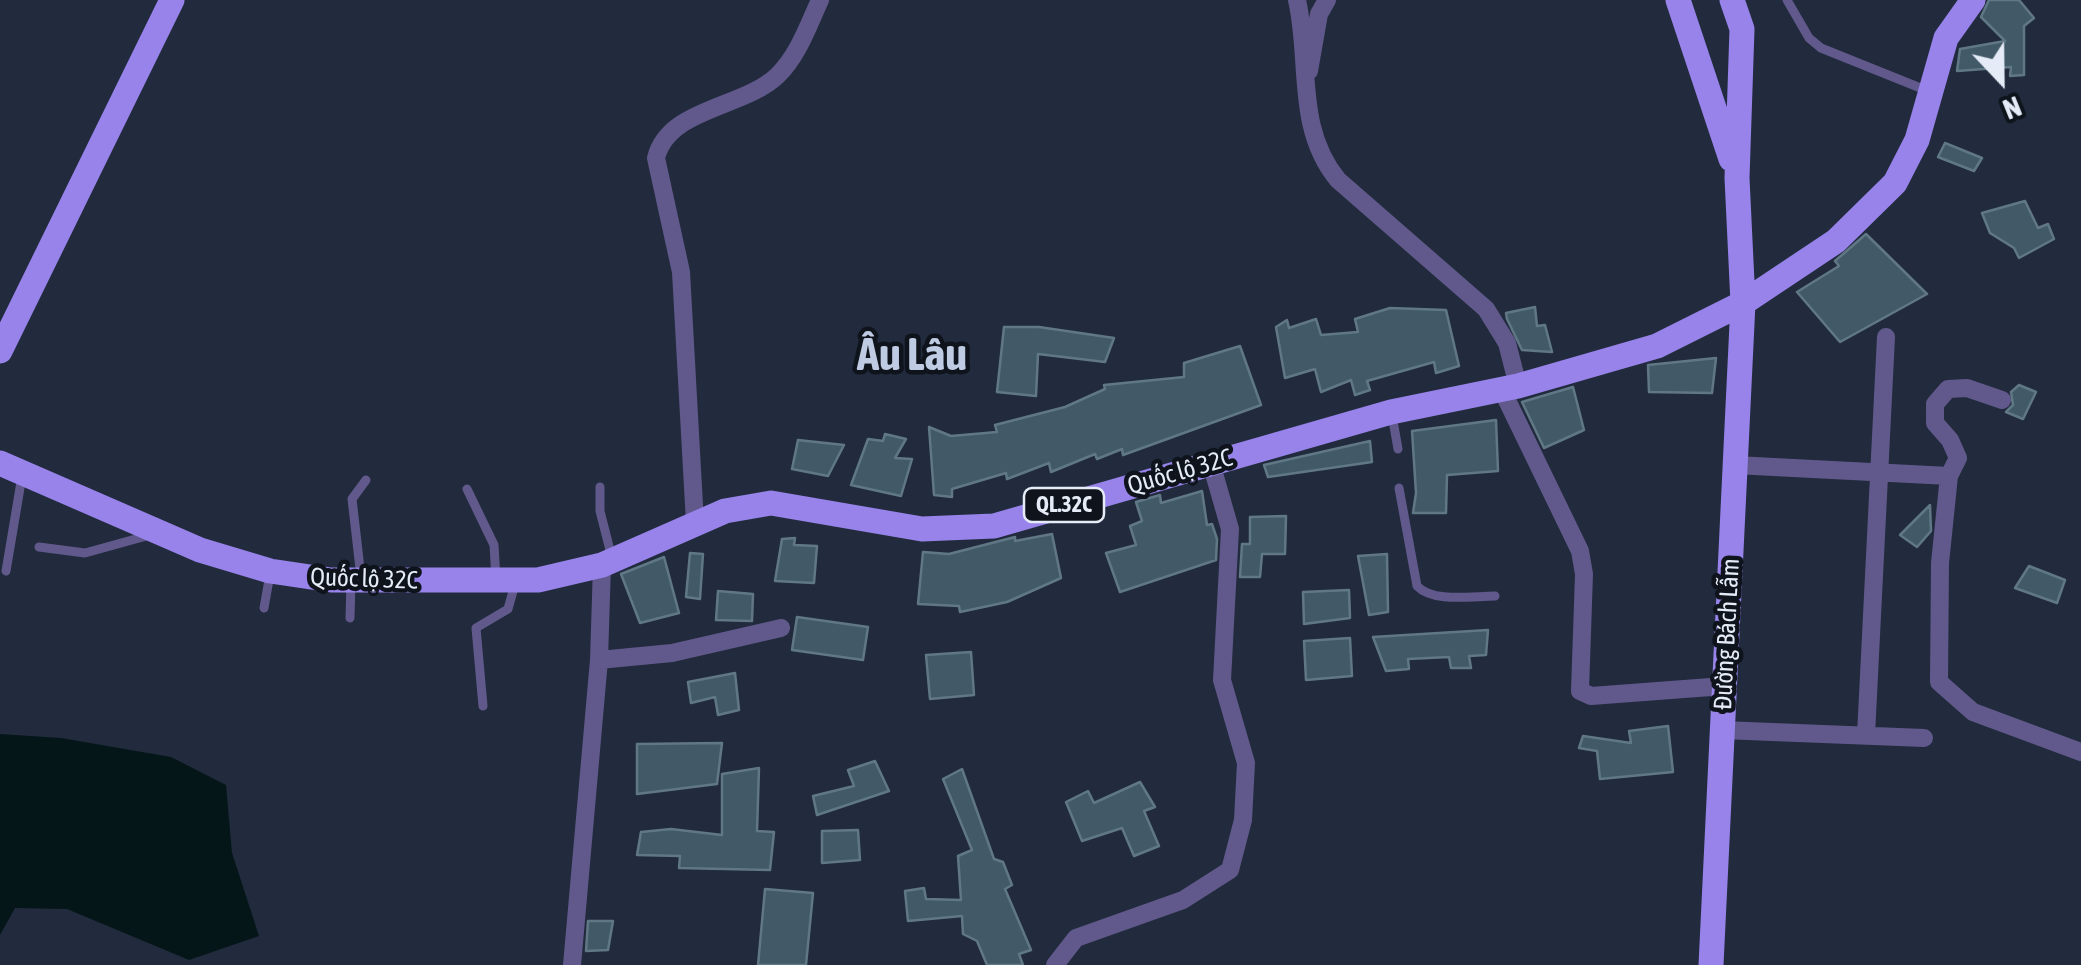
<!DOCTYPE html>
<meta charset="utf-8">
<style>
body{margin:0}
#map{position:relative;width:2081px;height:965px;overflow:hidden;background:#212b3d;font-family:"Asap Condensed",sans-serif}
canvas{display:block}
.north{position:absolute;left:1951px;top:30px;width:100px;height:100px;-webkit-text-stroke:8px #0f141c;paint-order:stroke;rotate:158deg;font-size:28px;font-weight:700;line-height:40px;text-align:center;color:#e5ecf8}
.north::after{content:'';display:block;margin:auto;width:35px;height:45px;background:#e5ecf8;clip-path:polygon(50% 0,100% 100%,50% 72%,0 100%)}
</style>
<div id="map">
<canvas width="2081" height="965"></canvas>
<div class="north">N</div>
</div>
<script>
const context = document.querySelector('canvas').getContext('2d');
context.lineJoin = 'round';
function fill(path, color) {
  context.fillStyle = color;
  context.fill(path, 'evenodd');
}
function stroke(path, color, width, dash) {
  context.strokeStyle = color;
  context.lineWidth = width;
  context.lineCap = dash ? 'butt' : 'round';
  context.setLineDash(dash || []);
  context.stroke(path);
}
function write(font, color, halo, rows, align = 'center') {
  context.font = font + ' "Asap Condensed",sans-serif';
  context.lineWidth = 9;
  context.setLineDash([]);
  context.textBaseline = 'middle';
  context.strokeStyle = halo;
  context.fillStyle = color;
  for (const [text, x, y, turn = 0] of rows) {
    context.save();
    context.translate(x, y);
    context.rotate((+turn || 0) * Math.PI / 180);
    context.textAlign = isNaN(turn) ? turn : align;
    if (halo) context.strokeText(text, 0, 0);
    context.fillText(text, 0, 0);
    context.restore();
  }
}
fill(new Path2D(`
 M0 734 61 738 171 757 226 785 232 853 259 936 189 960 67 909 15 908 0 935Z`), '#051618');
const building = new Path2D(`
 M1989 0H2019L2034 18 2024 26V75L2010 76 2011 67 1957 71 1960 49 2005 41 1981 17Z
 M1945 143 1982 158 1974 171 1938 157Z
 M2025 201 2038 228 2048 224 2054 239 2019 258 2014 248 1990 233 1982 213Z
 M1866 234 1927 294 1840 342 1797 292 1839 266 1835 261Z
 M1535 307 1537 326 1545 325 1552 352 1522 350 1507 319 1506 313Z
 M1390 308 1446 310 1459 366 1436 373 1434 362 1367 381 1370 390 1355 395 1351 380 1321 392 1315 369 1285 378 1276 327 1287 320 1289 328 1316 319 1321 335 1358 332 1355 319Z
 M1004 327H1039L1114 338 1105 362 1038 354 1036 396 997 392Z
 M1240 346 1261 405 1123 455 1122 449 1097 459 1095 454 1051 472 1049 463 1007 479 1006 473 952 489V497L934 495 929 427 951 436 997 432 995 425 1065 407 1105 389 1104 385 1184 377V363Z
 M1716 358 1712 393 1649 392 1648 365Z
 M2019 385 2036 392 2023 419 2006 412 2013 405 2011 392Z
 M1573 387 1584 430 1544 448 1522 402Z
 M1496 420 1498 471 1447 475 1446 513H1413L1416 493 1412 431Z
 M885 434 906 439 895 458 912 459 901 496 851 485 868 439 883 441Z
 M798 440 844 445 828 476 792 469Z
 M1370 441 1372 462 1268 477 1264 465Z
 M1202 491 1207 525 1212 524 1217 539 1216 560 1120 592 1106 553 1136 545 1130 526 1142 521 1136 502 1160 495 1161 503Z
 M1930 505 1931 531 1917 547 1900 535Z
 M1286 516 1285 554H1262L1260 577H1240L1242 544H1250V517Z
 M1052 534 1061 578 1007 602 960 612 959 606 918 604 923 552 949 554 1015 537V541Z
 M795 538 794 545 817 546 814 583 775 581 782 539Z
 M690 553 703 554 700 599 686 597Z
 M1387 554 1388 612 1369 615 1358 556Z
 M664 557 679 613 640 623 621 574Z
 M2029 566 2065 580 2057 603 2015 588Z
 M1349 590 1350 618 1304 624 1303 592Z
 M718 591 753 594 752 621 716 620Z
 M797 617 868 627 863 660 792 650Z
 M1488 630 1486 655 1469 656 1471 668H1451L1449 657 1408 659 1409 669 1386 671 1373 637Z
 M1350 638 1352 676 1306 680 1304 641Z
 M971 652 974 695 930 699 926 655Z
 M735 673 739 710 718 715 715 697 691 703 688 682Z
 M1668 726 1673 772 1600 779 1597 751 1579 748 1583 736 1631 743 1629 731Z
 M722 743 717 784 637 794V744Z
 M875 761 889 791 817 815 813 796 854 786 848 770Z
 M759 768 757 831 774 832 770 870 679 868 680 856 637 855 641 832 671 829 722 835V774Z
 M962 769 994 859 1003 862 1012 885 1005 889 1031 950 1019 954 1023 965H987L977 941 963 934 962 916 908 921 905 891 924 888 926 899 961 900 958 856 972 850 943 779Z
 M1140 782 1155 807 1144 811 1159 846 1134 856 1122 828 1082 841 1066 802 1088 791 1094 803Z
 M858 830 860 860 822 863V831Z
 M765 889 813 893 806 965H758Z
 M588 921H613L608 950 586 951Z`);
fill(building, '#425a67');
stroke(building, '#607886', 2.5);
stroke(new Path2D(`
 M1787 0 1809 38 1821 48 1928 91
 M1392 415 1398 449
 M600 487V511L612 558
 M1399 488 1417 586C1433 603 1472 596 1495 596
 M467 489 494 545 496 579
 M39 547 85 553 150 535
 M6 571 22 476
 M361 577 352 499 366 480
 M264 608 270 574
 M350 618 351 581
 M483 706 476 628 508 609 515 584`), '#61598b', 9);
stroke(new Path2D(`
 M1297 0C1311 62 1295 128 1338 180L1486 309 1507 343 1518 386
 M1309 71 1319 14 1327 0
 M1502 390 1580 551 1584 574 1580 691 1591 696 1724 686
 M2002 400 1967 388 1948 389 1935 404V423L1950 440 1958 458 1949 476 1940 563 1939 682 1973 712 2081 752
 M1735 465 1949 476
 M695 523 681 272 656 158C668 108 743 108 777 76 798 56 808 26 820 0
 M599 660 672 653 781 628
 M1722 730 1924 738
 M1866 735 1886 337
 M572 965 599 660 602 565
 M1055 965 1076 938 1183 900 1230 870 1243 820 1246 763 1222 680 1230 529 1211 463`), '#61598b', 18);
stroke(new Path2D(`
 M1678 0 1731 159
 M0 351 172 0
 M0 463 200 550 270 571 331 580H538L602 565 725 511 771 503 922 529 994 526 1391 412 1518 386 1657 346 1743 303 1836 241 1895 183 1917 140 1946 38 1973 0
 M1711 965 1743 303 1737 178 1742 29 1732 0`), '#9783ea', 25);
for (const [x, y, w] of [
 [1064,505,80]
]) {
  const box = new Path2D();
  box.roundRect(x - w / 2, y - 17, w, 34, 8);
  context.fillStyle = '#0f141c';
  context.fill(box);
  stroke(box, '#e5ecf8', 2.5);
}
write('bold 22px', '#e5ecf8', null, [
 ["QL.32C",1064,505]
]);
write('25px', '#e5ecf8', '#0f141c', [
 ["Quốc lộ 32C",1180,472,-16],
 ["Quốc lộ 32C",364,579,2],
 ["Đường Bách Lẫm",1727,634,-87]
]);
write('bold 45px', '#becbe2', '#0f141c', [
 ["Âu Lâu",912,356]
]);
</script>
